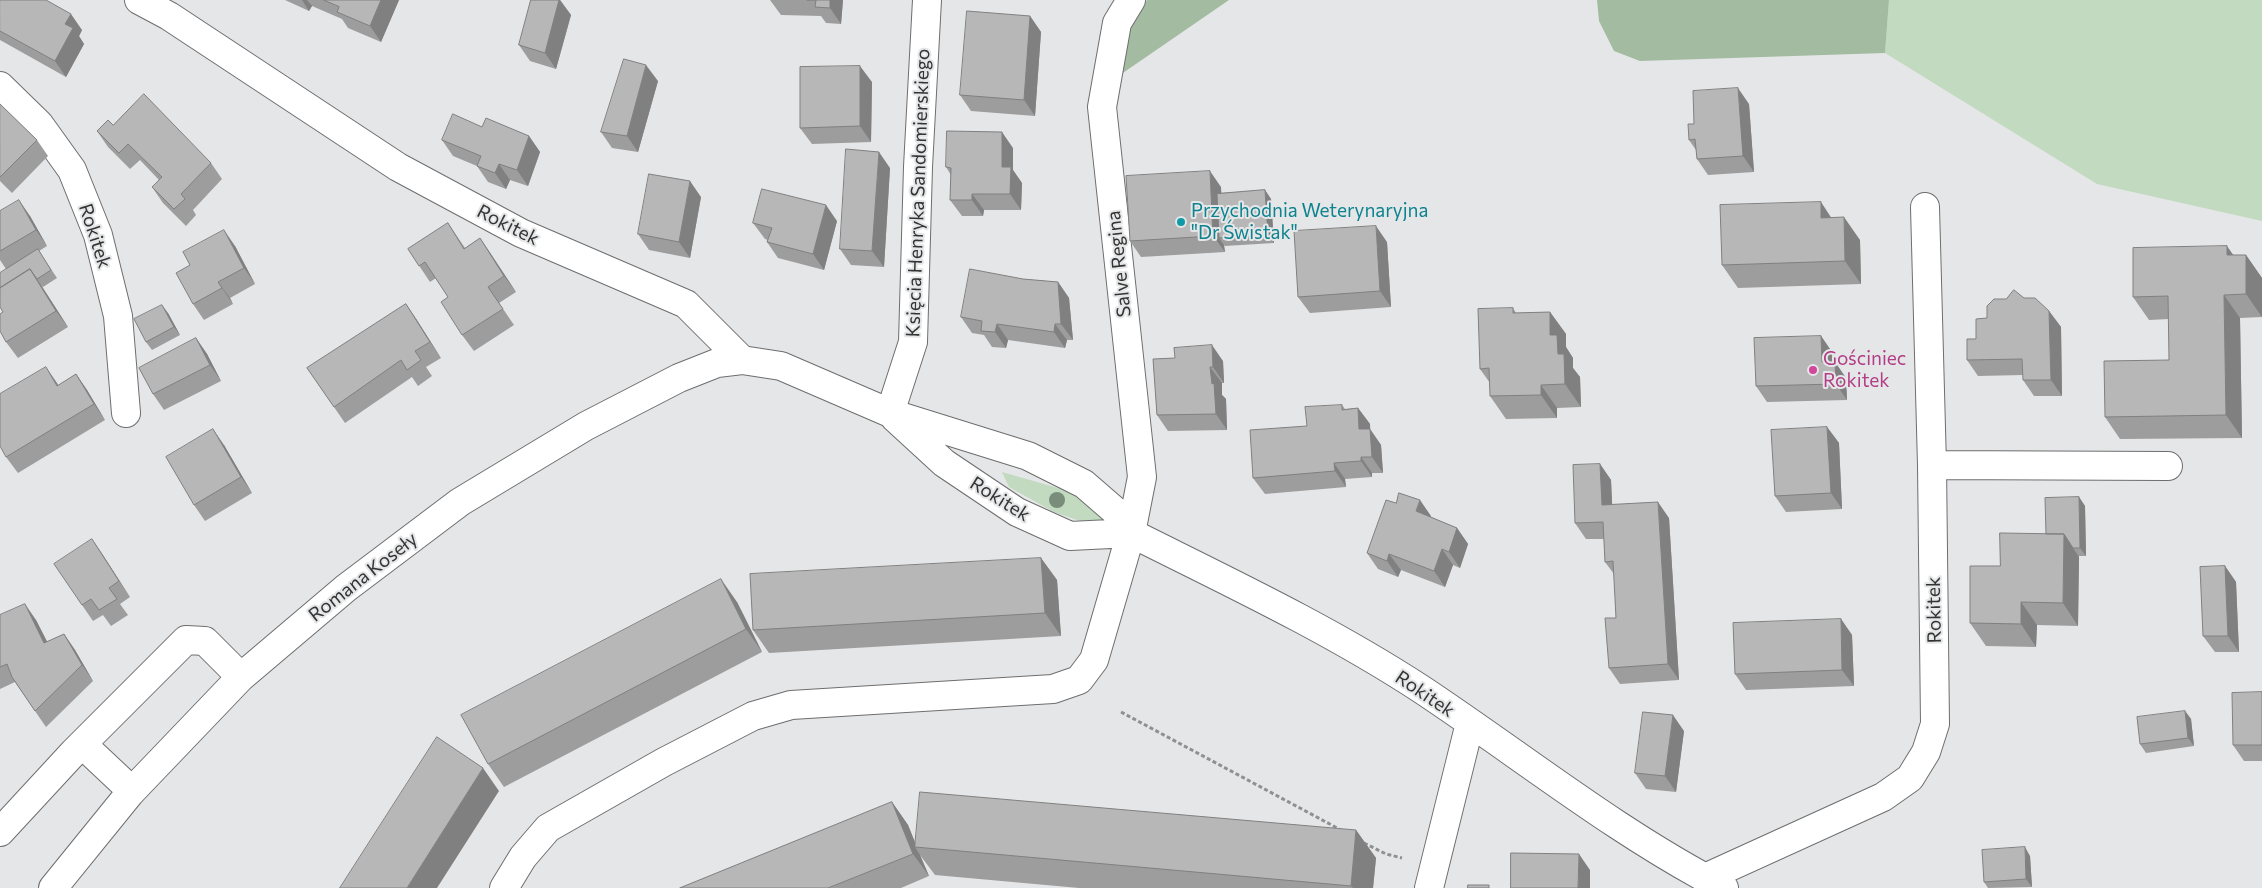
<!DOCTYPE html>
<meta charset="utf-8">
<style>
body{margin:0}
canvas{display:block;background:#e5e6e7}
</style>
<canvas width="2262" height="888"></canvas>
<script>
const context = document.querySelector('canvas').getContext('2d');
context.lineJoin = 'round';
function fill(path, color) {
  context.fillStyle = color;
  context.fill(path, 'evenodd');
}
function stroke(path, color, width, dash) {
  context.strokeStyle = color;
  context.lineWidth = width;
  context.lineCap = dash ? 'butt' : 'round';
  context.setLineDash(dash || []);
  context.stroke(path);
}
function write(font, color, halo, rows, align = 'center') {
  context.font = font + ' Commissioner,sans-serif';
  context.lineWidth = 4;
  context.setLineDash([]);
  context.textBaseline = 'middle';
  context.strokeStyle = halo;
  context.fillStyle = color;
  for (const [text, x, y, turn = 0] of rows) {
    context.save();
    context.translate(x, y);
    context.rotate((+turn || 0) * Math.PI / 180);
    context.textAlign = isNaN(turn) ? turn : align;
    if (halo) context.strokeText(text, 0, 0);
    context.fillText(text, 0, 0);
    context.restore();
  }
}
fill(new Path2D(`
 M1889 0H2262V221L2097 184 1885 53Z
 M1002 472 1065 490 1115 521H1080L1054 512 1009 487Z`), '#c2dac0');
fill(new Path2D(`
 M1147 0H1229L1117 77 1128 29Z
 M1597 0H1889L1885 53 1640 61 1614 51 1599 21Z`), '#a3bba1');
const minor = new Path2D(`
 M139 0 169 16 398 167 521 233 686 304 742 360
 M0 86 39 124 72 170 98 235 118 316 126 413
 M890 413 913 342 918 167 927 0
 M895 418 944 463 1017 512 1070 536 1131 533
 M1932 465 2168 466
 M82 744 132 791
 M0 832 74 752 186 640 205 641 241 677
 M1705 878 1883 797 1910 778 1926 752 1935 724 1932 465 1925 207
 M53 888 130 793 241 677 346 588 460 502 586 426 679 378 717 363 742 360 781 366 890 413 1028 456 1084 484 1114 510 1131 533C1229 582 1329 629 1421 689 1522 756 1616 832 1724 888
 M504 888 523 857 548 828 664 762 753 716 791 705 1053 689 1079 680 1094 660 1131 533 1142 477 1102 107 1117 23 1131 0
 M1429 888 1470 723`);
stroke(minor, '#6e6e6f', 30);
stroke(new Path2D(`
 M1121 712 1339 829
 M1364 843 1386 854 1402 858`), '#8f9090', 3, [4, 2.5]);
stroke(minor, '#fff', 28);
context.fillStyle = '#798d7a';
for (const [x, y] of [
 [1057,500]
]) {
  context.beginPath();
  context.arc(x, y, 8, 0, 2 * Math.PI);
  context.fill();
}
fill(new Path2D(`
 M0 0 82 30 79 36 84 44 66 77 0 40Z
 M285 0H399L381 42 348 28 342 19 312 6 309 11Z
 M531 0H560L571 15 556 69 530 61 519 45Z
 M770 0H843L841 24 826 23 821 16 781 15Z
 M1030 16 1041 32 1035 116 971 111 960 95Z
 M658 81 638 152 612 148 601 132Z
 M872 82 871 142 812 144 800 128Z
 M0 104 37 140 48 156 12 193 0 181Z
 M1749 104 1754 172 1708 175 1697 159 1696 150 1689 140 1694 124Z
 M113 125 211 163 222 179 193 210 196 215 186 226 163 203 152 187 159 180 140 160 130 169 108 147 97 131Z
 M482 127 529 136 540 152 528 186 510 180 506 189 488 182 477 166 453 156 442 140Z
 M1013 148V170L1022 183 1021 210H984L983 216H962L950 200 951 175 946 167Z
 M890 168 884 267 851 265 840 249Z
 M1221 187V193L1265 190 1271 199 1274 243 1225 246 1224 245 1225 252 1141 257 1130 241Z
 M701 197 690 258 649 250 638 234Z
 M0 211 30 216 47 246 39 251 57 278 43 287 41 285 68 327 18 358 6 342V269L0 260Z
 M1831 217 1860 240 1861 284 1738 288 1722 265Z
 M837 221 824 270 778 258 767 242 768 240 765 239 753 223Z
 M448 223 465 248 480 238 516 292 499 303 514 325 474 351 462 335 448 297 436 278 430 282 408 249Z
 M1387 242 1391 307 1310 313 1298 297Z
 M235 246 255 284 230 298 233 304 204 320 193 304Z
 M2234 255H2246L2262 278V317L2240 318 2242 438 2120 439 2105 417 2169 360V319L2149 320 2133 297Z
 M1023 279 1058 282 1069 298 1073 340H1067L1065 348 1008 340 1006 348 992 347 984 335 972 333 961 317Z
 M2024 298 2049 311 2061 327 2062 396H2034L2023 380V375L1978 376 1967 360 1976 339 1987 318 2006 299Z
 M406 304 441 358 426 367 432 376 418 386 412 377 345 423 307 368Z
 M1513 308 1516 313 1550 312 1566 334V347L1573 358V368L1580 377 1581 407 1557 408V418L1506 419 1490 396V383L1480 369Z
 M168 313 180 335 152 350 146 342Z
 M1821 336 1832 352V362H1835L1846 378 1847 400 1767 402 1756 386Z
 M196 338 207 354 221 381 164 410 153 394Z
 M1153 359 1223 361 1224 383H1222V395L1226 399 1227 430 1168 431 1157 415Z
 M76 374 87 390 105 420 18 473 6 457 59 385Z
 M1342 405 1345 409 1358 408 1370 424V429L1381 445 1383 473H1372V477L1345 479 1346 487 1265 494 1253 478 1307 426Z
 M1827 427 1839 443 1842 509 1786 512 1775 496Z
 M224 445 252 493 205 521 194 505Z
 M1600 464 1611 480 1612 505 1669 518 1679 680 1620 684 1609 668 1616 618 1614 574 1605 562 1604 539H1586L1575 523Z
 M2079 497 2085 506 2086 556H2079L2078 626 2037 625 2036 647 1986 646 1970 623 2000 566 2046 534Z
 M1431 516V517L1457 528 1468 544 1460 568 1453 565 1445 587 1401 570 1398 577 1378 569 1367 553Z
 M92 539 130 597 120 604 128 615 111 626 103 615 93 621 82 605Z
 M1041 558 1057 580 1061 636 769 653 753 630Z
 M2225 566 2236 582 2239 652H2215L2203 636Z
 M737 602 762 652 504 787 488 764Z
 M0 615 36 620 47 642 64 634 75 650 93 681 46 727 15 682 0 689Z
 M1841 619 1852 635 1854 686 1746 690 1735 674Z
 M2262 692V761H2244L2233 745Z
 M2185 711 2191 719 2194 746 2146 753 2140 744Z
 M1684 731 1676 792 1646 789 1635 773Z
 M892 802 908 825 915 843 1356 830 1376 858 1373 888H1079L935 875 920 855 929 876 901 888H680Z
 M2030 856 2032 887 1988 888 1984 882Z`), '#9e9d9e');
fill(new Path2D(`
 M302 0H307L312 6 309 11Z
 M381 0H399L381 42 370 26Z
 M559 0H560L571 15 556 69 545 53Z
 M830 0H843L841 24 830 8Z
 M71 14 82 30 79 36 84 44 66 77 55 61 65 24Z
 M1030 16 1041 32 1035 116 1024 100Z
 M646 65 658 81 638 152 627 136Z
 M860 66 872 82 871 142 860 126Z
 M1738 88 1749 104 1754 172 1743 156Z
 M1002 132 1013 148V170L1022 183 1021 210 1010 194 1002 167Z
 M529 136 540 152 528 186 517 170Z
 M879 152 890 168 884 267 872 251Z
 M499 164 510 180 506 189 495 173Z
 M1210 171 1221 187 1224 237 1219 238 1224 245 1225 252 1213 236Z
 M690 181 701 197 690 258 679 242Z
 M1265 190 1271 199 1274 243 1268 235Z
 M972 194 984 210 983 216 972 200Z
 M19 200 30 216 47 246 36 230Z
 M1821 202 1836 225 1821 218Z
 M826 205 837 221 824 270 813 254Z
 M1844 217 1860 240 1861 284 1845 261Z
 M1376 226 1387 242 1391 307 1380 291Z
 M224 230 235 246 255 284 244 268Z
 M480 238 491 254 516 292 504 276Z
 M2227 246 2243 269 2227 255Z
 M2246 255 2262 278V317L2246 294Z
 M30 269 41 285 68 327 56 311Z
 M218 282 230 298 233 304 222 288Z
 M1058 282 1069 298 1073 340 1061 324Z
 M2224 295 2240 318 2242 438 2226 415Z
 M406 304 417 320 441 358 430 342Z
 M162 305 168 313 180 335 174 327Z
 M2049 311 2061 327 2062 396 2051 380Z
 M1550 312 1566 334V347L1573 358V368L1580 377 1581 407 1565 384 1550 335Z
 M997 324 1008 340 1006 348 995 332Z
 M1055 324 1067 340 1065 348 1054 332Z
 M1821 336 1832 352 1833 378 1822 362Z
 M196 338 207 354 221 381 210 365Z
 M1212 345 1223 361 1224 383 1213 367Z
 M1835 362 1846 378 1847 400 1836 384Z
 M46 367 57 383 68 402 57 386Z
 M1210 367 1222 383V395L1226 399 1227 430 1216 414 1212 384Z
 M76 374 87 390 105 420 94 404Z
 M1541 385 1557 408V418L1541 395Z
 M1358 408 1370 424 1371 445 1359 429Z
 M1827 427 1839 443 1842 509 1831 493Z
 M213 429 224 445 252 493 241 477Z
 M1370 429 1381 445 1383 473 1372 457Z
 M1361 457 1372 473V477L1361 461Z
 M1334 463 1345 479 1346 487 1335 471Z
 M1600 464 1611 480 1613 522 1602 505Z
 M2079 497 2085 506 2086 556 2080 548Z
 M1420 500 1431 516 1427 527 1416 511Z
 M1658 502 1669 518 1679 680 1668 664Z
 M1457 528 1468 544 1460 568 1449 552Z
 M2064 534 2079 557 2078 626 2063 603Z
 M92 539 103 555 130 597 119 581Z
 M1442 549 1453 565 1445 587 1434 571Z
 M1389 554 1401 570 1398 577 1387 561Z
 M1041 558 1057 580 1061 636 1045 613Z
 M2225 566 2236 582 2239 652 2228 636Z
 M721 579 737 602 762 652 746 629Z
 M2021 602 2037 625 2036 647 2021 624Z
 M25 604 36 620 56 659 44 643Z
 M1841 619 1852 635 1854 686 1842 670Z
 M64 634 75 650 93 681 82 665Z
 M2185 711 2191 719 2194 746 2188 738Z
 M1673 715 1684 731 1676 792 1665 776Z
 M483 768 499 791 437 888H407Z
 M892 802 908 825 917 847H915L920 855 929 876 913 854Z
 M1356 830 1376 858 1373 888H1353L1351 886Z
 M2025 847 2030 856 2032 887 2026 879Z
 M1579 854 1590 870V888H1578Z`), '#818081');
const building = new Path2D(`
 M0 0H46L71 14 65 24 73 28 55 61 0 31Z
 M324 0H381L370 26 337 12 339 7Z
 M531 0H559L545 53 519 45Z
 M807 0H830V8L815 7 816 0Z
 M967 11 1030 16 1024 100 960 95Z
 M624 59 646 65 627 136 601 132Z
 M860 66V126L800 128V67Z
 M1738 88 1743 156 1697 159 1695 139 1689 140 1688 124H1694L1693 91Z
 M144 94 211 163 181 194 185 199 174 209 152 187 162 177 128 144 119 153 97 131 108 120 113 125Z
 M0 104 37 140 0 177Z
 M453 114 482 127 486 118 529 136 517 170 499 164 495 173 477 166 481 156 442 140Z
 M947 131 1002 132V167H1011L1010 194H972V200H950L951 168 946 167Z
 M846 149 879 152 872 251 840 249Z
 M1210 171 1213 236 1130 241 1126 176Z
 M649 174 690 181 679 242 638 234Z
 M762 189 826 205 813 254 767 242 772 228 753 223Z
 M1265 190 1268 235 1219 238 1217 194Z
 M19 200 36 230 0 251V211Z
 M1821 202V218L1844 217 1845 261 1722 265 1720 205Z
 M448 223 464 249 480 238 504 276 488 287 503 309 462 335 441 302 448 297 425 262 419 266 408 249Z
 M1376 226 1380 291 1298 297 1294 231Z
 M224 230 244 268 218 282 222 288 193 304 176 273 190 265 183 252Z
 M2227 246V255H2246V294L2224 295 2226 415 2105 417 2104 361 2169 360 2168 296 2133 297V248Z
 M38 249 51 270 37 279 30 269 0 288V273Z
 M30 269 56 311 6 342 0 331V314L3 312 0 307V288Z
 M970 269 1023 279 1058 282 1061 324H1055L1054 332 997 324 995 332 981 331 982 321 961 317Z
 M2014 290 2024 298H2035L2049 311 2051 380H2023L2022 359 1967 360V339H1976V319L1987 318V306L1994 299H2006Z
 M406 304 430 342 415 351 421 360 407 370 401 360 334 407 307 368Z
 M162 305 174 327 146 342 134 319Z
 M1513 308V313L1550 312V335H1557L1558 354H1564L1565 384 1541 385V395L1490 396 1489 368 1480 369 1478 309Z
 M1821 336 1822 362H1835L1836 384 1756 386 1754 338Z
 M196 338 210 365 153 394 139 368Z
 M1212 345 1213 367H1210L1212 384 1214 383 1216 414 1157 415 1153 359 1175 358 1174 348Z
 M46 367 57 386 76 374 94 404 6 457 0 446V394Z
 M1342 405V410L1358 408 1359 429H1370L1372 457H1361V461L1334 463 1335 471 1253 478 1250 430 1307 426 1305 407Z
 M1827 427 1831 493 1775 496 1771 430Z
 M213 429 241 477 194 505 166 457Z
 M1600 464 1602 505 1658 502 1668 664 1609 668 1605 618H1616L1613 561 1605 562 1603 522 1575 523 1573 465Z
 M1399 493 1420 500 1416 511 1457 528 1449 552 1442 549 1434 571 1389 554 1387 561 1367 553 1386 500 1396 503Z
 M2079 497 2080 548H2073L2064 534H2046L2045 498Z
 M2000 533 2064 534 2063 603 2021 602V624L1970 623V566H2000Z
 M92 539 119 581 109 588 117 599 99 610 91 599 82 605 54 564Z
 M1041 558 1045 613 753 630 750 574Z
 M2225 566 2228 636H2203L2200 567Z
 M721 579 746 629 488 764 461 715Z
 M25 604 44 643 64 634 82 665 35 711 12 677 7 664 0 667V615Z
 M1841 619 1842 670 1735 674 1733 623Z
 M2262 692V745H2233L2232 693Z
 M2185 711 2188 738 2140 744 2137 717Z
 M1643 712 1673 715 1665 776 1635 773Z
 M437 737 483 768 407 888H340Z
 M920 792 1356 830 1351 886 915 847Z
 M892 802 913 854 828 888H680Z
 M2025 847 2026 879 1984 882 1982 850Z
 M1511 853 1579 854 1578 888H1511Z
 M1468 885H1489V888H1468Z`);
fill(building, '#b8b7b8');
stroke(building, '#818081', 1);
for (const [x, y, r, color] of [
 [1181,222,5,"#0f9aa8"],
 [1813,370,5,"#d1479c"]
]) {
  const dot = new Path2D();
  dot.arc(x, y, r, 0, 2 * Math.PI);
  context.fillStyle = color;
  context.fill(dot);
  stroke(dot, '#e5e6e7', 2);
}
write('19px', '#343434', '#e5e6e7', [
 ["Księcia Henryka Sandomierskiego",918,193,-88],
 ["Rokitek",508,225,27],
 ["Rokitek",95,236,72],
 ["Salve Regina",1119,264,-96],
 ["Rokitek",1000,499,32],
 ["Romana Koseły",363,577,-38],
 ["Rokitek",1934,610,-91],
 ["Rokitek",1425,694,34]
]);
write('19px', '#0d838f', '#e5e6e7', [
 ["Przychodnia Weterynaryjna",1191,211],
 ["\"Dr Świstak\"",1191,233]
], 'left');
write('19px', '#b23c85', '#e5e6e7', [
 ["Gościniec",1823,359],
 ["Rokitek",1823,381]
], 'left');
</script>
